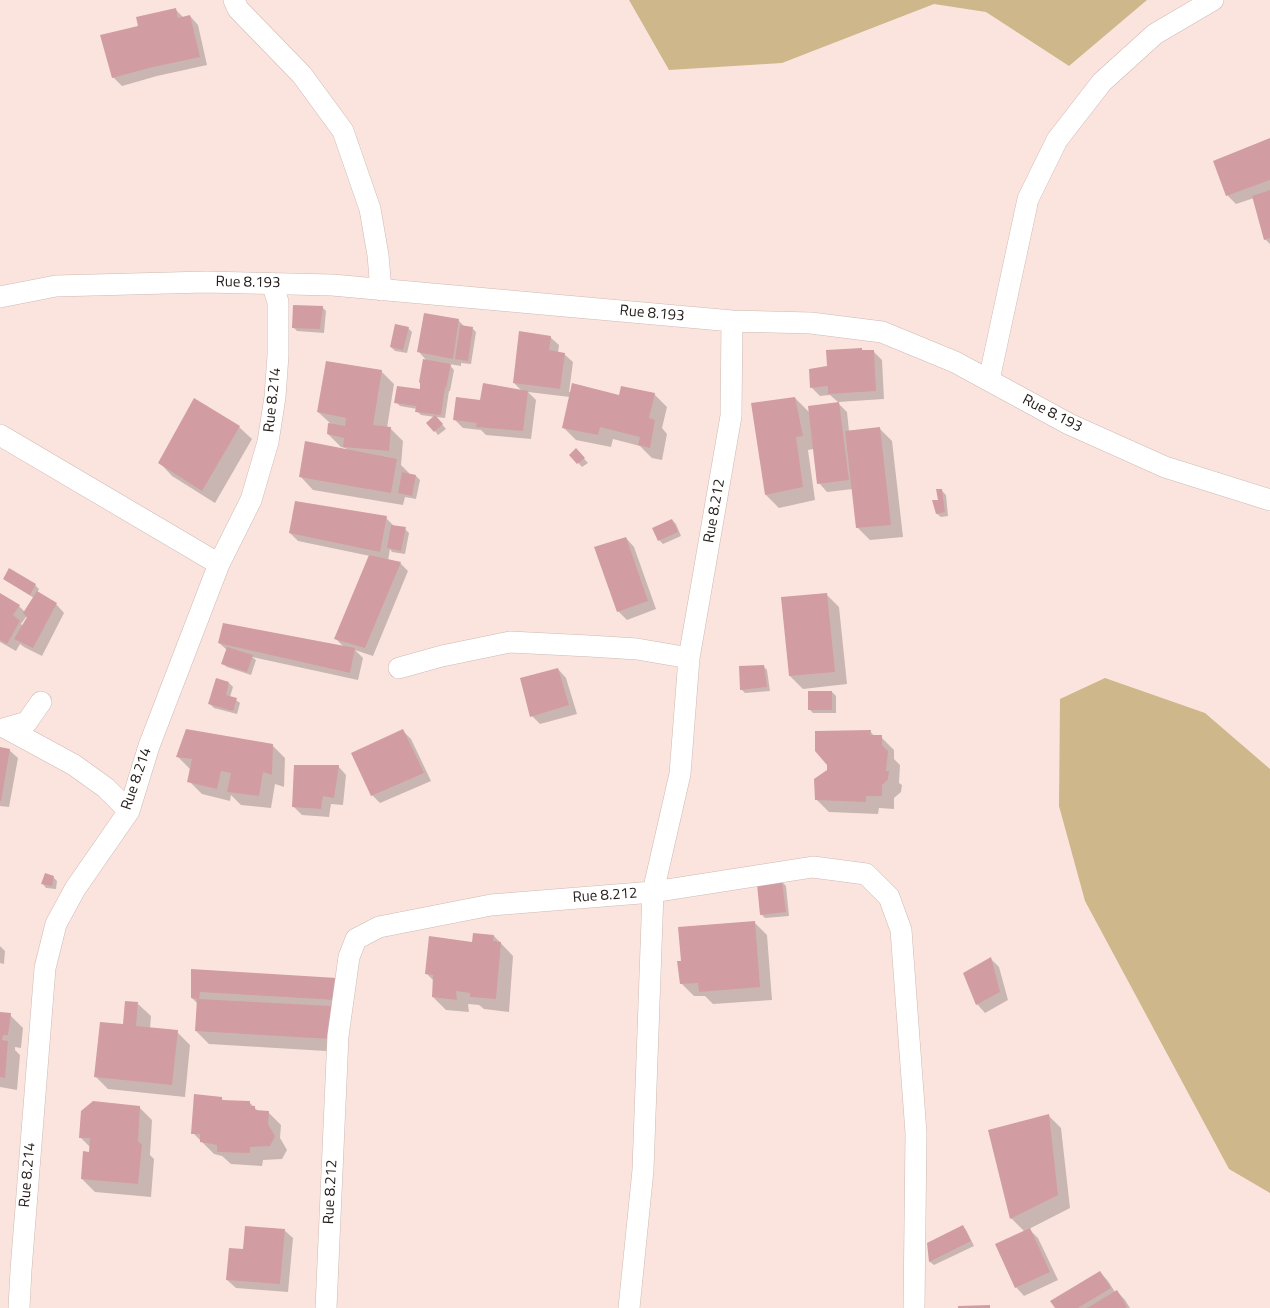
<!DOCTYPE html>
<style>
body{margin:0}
canvas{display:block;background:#fbe4de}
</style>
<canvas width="1270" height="1308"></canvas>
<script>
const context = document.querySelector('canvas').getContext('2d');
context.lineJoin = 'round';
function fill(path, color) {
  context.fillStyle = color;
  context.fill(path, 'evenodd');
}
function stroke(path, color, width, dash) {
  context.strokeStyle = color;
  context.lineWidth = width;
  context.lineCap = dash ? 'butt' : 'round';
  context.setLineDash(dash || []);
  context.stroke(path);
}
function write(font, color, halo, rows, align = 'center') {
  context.font = font + ' "Titillium Web",sans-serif';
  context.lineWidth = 4;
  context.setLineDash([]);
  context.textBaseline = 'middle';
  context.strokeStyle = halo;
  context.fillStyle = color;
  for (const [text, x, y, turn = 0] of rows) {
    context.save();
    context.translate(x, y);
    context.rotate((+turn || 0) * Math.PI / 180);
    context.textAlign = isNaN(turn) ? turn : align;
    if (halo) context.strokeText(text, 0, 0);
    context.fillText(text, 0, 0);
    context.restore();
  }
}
fill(new Path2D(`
 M629 0H1147L1069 66 986 12 934 4 782 63 669 70Z
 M1105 678 1205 713 1270 769V1193L1229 1169 1085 901 1059 806 1060 699Z`), '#ceb78b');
fill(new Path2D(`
 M176 10 184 18 190 16 198 25 207 65 157 76 122 86 113 77 140 27Z
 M1270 140V244L1265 239 1254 198 1236 204 1228 196 1214 162Z
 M322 307 326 311 324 333 297 331 293 327Z
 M458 320 465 327 472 328 476 332 471 364 461 363V366L449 364 454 370 450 391H449L445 418 436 417 446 429 438 435 435 431V417L421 415 417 411V409L400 406 396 402 421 391 428 362 419 352Z
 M408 328 412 332 407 353 395 351 391 347Z
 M550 337 559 345 558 353 564 354 573 362 569 392 619 396 654 394 667 407 662 428 667 434 662 460 652 458 640 446 613 439 611 447 576 440 563 427 570 397 528 392 536 400 531 439 486 435 481 430 463 428 455 420 481 401 522 391 514 383Z
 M861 349 864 352H874L882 360 884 399 838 402 830 395 820 396 812 388 828 367Z
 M381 371 394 384 387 428H390L403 441 401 465 409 473V474L416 476 420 480 416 499 405 497 403 505 313 490 301 477 349 451 345 448 341 447 328 434 330 423 318 412Z
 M795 398 810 413 838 403 847 412 849 431 879 428 892 441 903 537 870 540 857 527 853 489 827 492 819 483 814 449 808 450 815 500 779 508 766 495 753 404Z
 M239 427 252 439 215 503 172 476 160 463Z
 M576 450 588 463 582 467 571 455Z
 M942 491 946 495 948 516 941 517 937 514Z
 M386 518 395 527 405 529 409 533 405 554 392 552 390 549 388 561 400 563 408 571 373 656 355 650 363 658 358 680 252 657 256 660 251 675 227 667 223 664 227 650 219 643 344 647 335 638 370 556 298 541 290 533Z
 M672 520 676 524 681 536 663 544 660 541 654 529Z
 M626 538 634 547 656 609 627 620 618 611Z
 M4 579 35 585 39 589 37 593 56 604 64 613 42 656 24 647 20 644 16 651 0 642V595L19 606 25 612 34 598 8 582ZM26 617 28 618 23 626 21 624Z
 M826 594 839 607 847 684 803 689 790 676Z
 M763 666 767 670 770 691 745 693 741 689Z
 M558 669 566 678 577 714 540 724 532 716Z
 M229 683 233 687 230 697 236 700 240 703 237 714 214 708 210 704Z
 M832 692 836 696V713H813L809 709Z
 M403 731 411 739 431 781 380 803 372 795Z
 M870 731 875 737H881L894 750V759L900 765 899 783 902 785 901 792 894 798V809L879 808 878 814 829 812 816 799 828 770Z
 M272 745 285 758 284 787 275 784 271 808 241 805 231 795 230 801 202 794 189 781 190 769 177 756Z
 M0 748 9 750 18 758 9 807 0 806Z
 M338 766 346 775 343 805 331 804 329 817 302 815 293 806Z
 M53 877 57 881 56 889 46 888 43 884Z
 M782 882 786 886 789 916 765 918 761 914Z
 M754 922 767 935 772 1000 713 1004 705 996H694L681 983 682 962Z
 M494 936 513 956 509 1012 484 1009 479 1005 468 1004 469 1012 446 1010 433 997 434 981 427 974 473 943Z
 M0 946 5 951 4 964 0 963Z
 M991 959 999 967 1008 1000 985 1013 977 1004Z
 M193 971 337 979 343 1052 209 1044 196 1031 198 1004 192 998Z
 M138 1004 151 1016 150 1029 177 1032 190 1045 185 1097 108 1089 95 1076Z
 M0 1013 10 1015 23 1028 21 1048 15 1047V1050L20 1055 17 1090 0 1087Z
 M221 1098 224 1101 249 1102 258 1111 268 1112 281 1125 280 1138 287 1150 282 1159 263 1160 262 1166 231 1164 222 1156 214 1154 193 1133Z
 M139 1107 152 1120 150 1155 154 1159 151 1197 95 1192 82 1179 90 1153V1147L80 1137Z
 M1049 1116 1061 1128 1070 1208 1029 1229 1038 1238 1058 1280 1024 1296 1016 1287 1025 1232 1011 1218Z
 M962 1226 966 1230 974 1246 934 1265 930 1262 928 1243Z
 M284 1230 293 1238 288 1292 236 1288 227 1280 244 1250Z
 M1100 1272 1108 1281 1115 1292 1117 1291 1125 1300 1130 1308H1056Z`), '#0003');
fill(new Path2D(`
 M176 8 178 18 190 15 200 57 149 68 112 78 100 35 138 26 136 17Z
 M1270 138V180L1226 196 1213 161Z
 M1270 190V238L1264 240 1252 196Z
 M293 305 323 306 320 329 292 328Z
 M424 313 459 319 453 359 417 352Z
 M395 324 409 327 403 350 390 347Z
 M460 325 473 327 468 361 455 359Z
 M519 331 551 336 549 350 565 353 560 389 513 383Z
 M862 348V350H874L876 391 828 394V386L810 388 809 369 827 366 826 350Z
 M423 359 451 364 446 388 445 387 441 415 415 412 418 397 416 406 394 403 397 386 420 389V383L419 382Z
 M326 361 382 370 373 425 391 427 389 451 343 447 344 438 327 434 328 423 345 426 346 418 317 412Z
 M483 383 528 391 523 431 476 427 477 423 453 420 456 397 480 400Z
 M572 383 619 395 621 386 655 393 649 418 655 420 650 448 638 445 640 437 600 427 598 435 562 428Z
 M795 397 803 436 796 437 803 487 765 495 751 403Z
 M194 398 240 426 202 491 158 463Z
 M839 402 849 480 817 484 808 406Z
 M435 415 443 424 434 432 426 423Z
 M880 427 891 525 856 528 845 431Z
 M305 441 397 459 391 493 299 477Z
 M576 448 585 458 577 464 569 455Z
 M402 472 416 475 412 496 398 493Z
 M936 489H942L945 512 936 514 932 500H938Z
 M295 501 387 516 380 552 289 533Z
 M672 519 678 532 658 541 652 528Z
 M391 525 406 527 401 551 387 548Z
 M626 537 648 601 617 612 594 547Z
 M369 555 401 562 365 648 334 639Z
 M9 568 36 584 30 595 3 579Z
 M37 591 57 603 33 648 14 639 27 617 23 613Z
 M0 593 20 605 13 615 20 621 7 644 0 640Z
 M827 593 835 672 789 676 781 597Z
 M223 623 355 648 350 673 218 643Z
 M227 647 253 655 247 672 221 664Z
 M764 665 767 687 740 690 739 666Z
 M558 668 569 705 530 717 520 678Z
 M216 678 229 682 226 695 237 698 233 711 208 704Z
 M808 691H832V710H808Z
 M186 729 273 744 272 775 263 772 259 796 227 792 231 773 221 771 217 789 187 782 192 759 176 757Z
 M403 729 424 773 371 796 351 753Z
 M871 730 870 735H882V745L888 751 886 771H889L888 779 882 785V796H866V802L815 800 814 779 827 770V765L815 751V731Z
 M0 747 10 749 1 801H0Z
 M294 765H339L334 798 323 796 321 809 292 807Z
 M45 873 54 876 52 886 41 884Z
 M782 881 786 912 760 915 757 884Z
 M755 921 760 987 699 992 698 983 680 984 677 961H681L678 927Z
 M473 933 494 935 493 941 501 942 496 999 470 997V993L456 991 457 1000 432 997 433 975 425 974 429 936 472 942Z
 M991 957 1000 992 976 1005 963 973Z
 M191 969 337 978 336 1000 200 992 199 999 332 1006 330 1039 195 1031 197 999 191 998Z
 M125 1001 138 1002 136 1026 178 1030 172 1085 94 1077 100 1022 123 1024Z
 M0 1012 11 1013 8 1035H3L2 1040 8 1041 5 1078 0 1077Z
 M194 1094 222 1097V1100L250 1101V1106H255V1110L269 1111 268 1124 275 1136 270 1146 250 1147V1153L217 1152V1145L200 1142V1134H191Z
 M93 1101 140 1106 138 1141 142 1145 138 1184 81 1179 83 1151 89 1152 90 1138H79L81 1111Z
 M1049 1114 1058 1195 1010 1219 988 1130Z
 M963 1225 971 1241 929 1262 927 1243Z
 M245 1226 285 1229 280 1284 226 1280 229 1248 243 1249Z
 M1030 1228 1050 1272 1015 1288 995 1244Z
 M1100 1271 1111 1288 1078 1308H1055L1050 1301Z
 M1117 1290 1127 1307 1125 1308H1087Z
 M990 1305V1308H958V1306Z`), '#d19da2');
const street = new Path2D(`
 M234 0 238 9 302 75 343 131 370 209 378 255 381 290
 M0 297 56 286 206 282 332 285 732 321 811 323 882 332 955 362 1069 424 1165 467 1270 500
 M989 380 1028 199 1057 140 1102 82 1155 34 1213 0
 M0 435 219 564
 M399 668 442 656 510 642 589 646 637 649 689 658
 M41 702 27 722 6 728 74 765 106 788 129 811
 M19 1308 21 1270 45 968 56 924 75 889 129 811 149 746 219 564 251 500 268 442 275 397 278 355V302L272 283
 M326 1308 338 1036 349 957 356 939 379 927 491 905 653 892 680 774 689 658 731 416 732 321
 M629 1308 643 1170 653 892 813 867 866 874 889 897 901 930 916 1133 914 1308`);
stroke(street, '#ceb9b3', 22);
stroke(street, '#fff', 21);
write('15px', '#241d1a', '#fff', [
 ["Rue 8.193",248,283,1],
 ["Rue 8.193",652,314,5],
 ["Rue 8.214",273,400,-84],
 ["Rue 8.193",1052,414,27],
 ["Rue 8.212",715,511,-80],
 ["Rue 8.214",137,779,-71],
 ["Rue 8.212",605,896,-4],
 ["Rue 8.214",28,1175,-85],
 ["Rue 8.212",331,1192,-87]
]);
</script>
